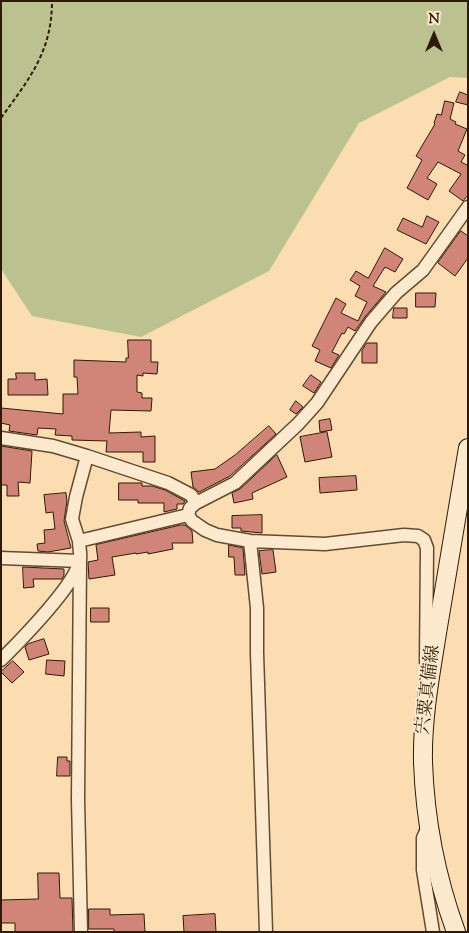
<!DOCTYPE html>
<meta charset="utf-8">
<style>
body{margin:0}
#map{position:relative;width:469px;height:933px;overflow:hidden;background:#fcddb2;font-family:"Sorts Mill Goudy",serif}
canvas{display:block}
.frame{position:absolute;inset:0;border:2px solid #2d1b06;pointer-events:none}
.north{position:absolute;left:409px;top:10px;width:50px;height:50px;-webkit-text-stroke:4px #fde9cd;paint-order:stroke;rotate:0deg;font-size:14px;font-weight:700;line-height:20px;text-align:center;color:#2d1b06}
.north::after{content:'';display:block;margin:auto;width:18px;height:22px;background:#2d1b06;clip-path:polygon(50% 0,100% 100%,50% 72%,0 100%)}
</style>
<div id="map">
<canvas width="469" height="933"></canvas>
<div class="frame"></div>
<div class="north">N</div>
</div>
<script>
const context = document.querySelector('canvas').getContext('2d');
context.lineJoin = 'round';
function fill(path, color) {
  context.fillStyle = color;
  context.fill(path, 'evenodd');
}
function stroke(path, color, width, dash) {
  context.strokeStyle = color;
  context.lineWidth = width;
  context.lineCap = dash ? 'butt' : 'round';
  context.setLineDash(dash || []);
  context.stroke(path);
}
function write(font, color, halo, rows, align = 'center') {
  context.font = font + ' "Sorts Mill Goudy","Noto Serif JP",serif';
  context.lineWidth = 4;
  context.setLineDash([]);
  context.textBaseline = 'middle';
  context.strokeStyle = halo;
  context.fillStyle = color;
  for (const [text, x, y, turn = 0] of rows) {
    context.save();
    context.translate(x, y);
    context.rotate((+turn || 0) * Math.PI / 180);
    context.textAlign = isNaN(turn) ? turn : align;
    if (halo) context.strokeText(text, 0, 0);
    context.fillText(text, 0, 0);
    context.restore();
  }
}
fill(new Path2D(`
 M1 1H468V78L450 77 359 123 269 271 141 337 32 316 1 269Z`), '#bbc28f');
const building = new Path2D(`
 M460 92 468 95V105L456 102Z
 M445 101 454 103 450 119 456 122 455 124 467 129 458 151 465 155 461 162 467 165 468 164V195L463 201 449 191 461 174 438 162 427 178 437 184 428 200 407 188 422 160 416 156 435 124 434 123 437 114 441 115Z
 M427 216 439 222 426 244 397 230 403 218 422 227Z
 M461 231 468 236V258L455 276 438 263Z
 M385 248 403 259 395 272 385 267 373 286 386 292 365 317 355 331 348 327 344 334 342 333 332 352 339 355 331 368 315 361 320 350 312 346 336 298 346 304 341 313 358 321 367 302 355 296 360 286 350 280 356 271 368 278Z
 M416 293H436L435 307H416Z
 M394 308H407V318H393Z
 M128 340H151V362H158L157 374 143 373V376L137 375V392L142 393V398H152L151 411 111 410 109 433 141 432V437L155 436V462H143V452H106L107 441 72 440V436L55 435 56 429 38 428 37 435 9 431 10 425 1 423V408L63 414V394H78L77 377H74V360L126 362V358H128Z
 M367 343H377V363H362V351Z
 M16 373H35V380L47 379 48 395H8V379H16Z
 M311 375 321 382 314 393 303 386Z
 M296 401 303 407 296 414 290 410Z
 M330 419 332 430 320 432 319 421Z
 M269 426 276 434 230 476 199 492 193 487 191 472 215 469 235 455Z
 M327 432 332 457 305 462 300 437Z
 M1 446 32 451 30 483 18 482 19 496H7V485H1Z
 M277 455 287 477 252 493 253 499 234 503 232 493 240 489Z
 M356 476 357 490 320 493 319 478Z
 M119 483H142V486H152L165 490 185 501 183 504H177V509L164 512V503H138V500H119Z
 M66 493 67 501 64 521 71 548 48 552 38 551 37 544 45 543 44 530 55 529 53 512 46 513 44 495Z
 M262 515V533L241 531V528H232V516Z
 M181 525H185L192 531 193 543H172L173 549 148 554V552L136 554V553L112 557 115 575 89 579 88 562 98 560 96 545Z
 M229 545 243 548 245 575H235L234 557H229Z
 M273 550 276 572 262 574 259 551Z
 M23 567 64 569V575L62 579H33L34 587 24 588Z
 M91 608H109V622H91Z
 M44 639 49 654 29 660 25 647 28 644Z
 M47 660 65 661 64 676 46 674Z
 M13 661 24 672 12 683 1 672Z
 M58 757H67V761H70V776H57Z
 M38 873H59L60 898H72L73 932H15V923H1V900L38 899Z
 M89 909H110V915L144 914 145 932H114V929H89Z
 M215 914 216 932H184L183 916Z`);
fill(building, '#d18578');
stroke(building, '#2d1b06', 1);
const street = new Path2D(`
 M1 438 53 446 87 456 168 483 191 495 196 503
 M79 541 72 519 76 497 87 456
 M250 541 257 608V653L266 932
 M1 558 80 561 78 799 81 932
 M1 660C20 641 76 584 80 560 81 554 79 547 79 541L188 515
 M426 662 427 548 424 540 418 536 404 535 325 544 250 541 217 535 205 530 192 521 188 515 190 508 196 503 235 483 298 424 317 403 371 322 396 293 423 270 468 207
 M427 829 423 838V870L433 932`);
const secondary = new Path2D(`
 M456 932C436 877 425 821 423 762 422 717 431 671 438 627 448 567 458 507 468 448`);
stroke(street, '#614c31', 15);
stroke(secondary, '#2d1b06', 20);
stroke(new Path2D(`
 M1 118C29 79 52 52 52 1`), '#2d1b06', 2, [4, 2.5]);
stroke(street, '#fde9cd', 12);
stroke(secondary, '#fde9cd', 18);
write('18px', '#2d1b06', '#fde9cd', [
 ["宍粟真備線",430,690,-83]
]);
</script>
